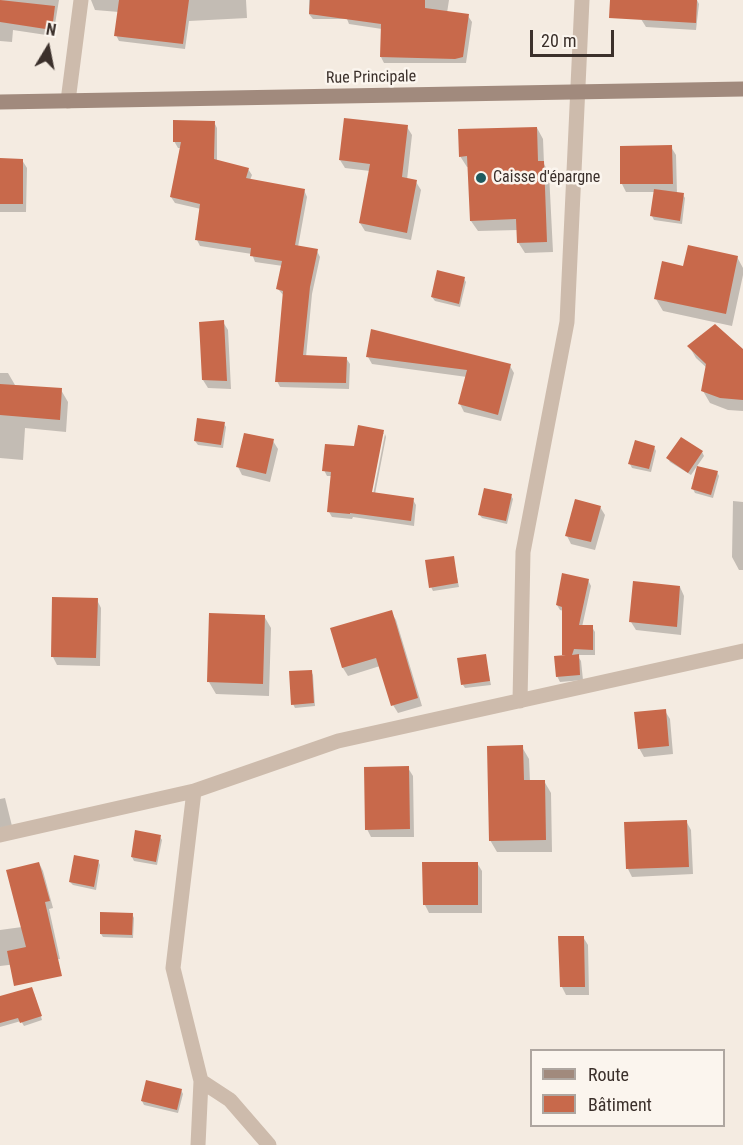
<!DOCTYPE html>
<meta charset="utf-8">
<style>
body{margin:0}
#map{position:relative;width:743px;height:1145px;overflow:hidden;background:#f4ebe1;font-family:"Roboto Condensed",sans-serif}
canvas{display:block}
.legend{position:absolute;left:530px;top:1049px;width:195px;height:78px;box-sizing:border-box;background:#fbf5ee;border:2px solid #aea6a0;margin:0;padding:8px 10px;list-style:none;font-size:18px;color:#3b302b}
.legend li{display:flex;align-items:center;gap:12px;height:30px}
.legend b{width:30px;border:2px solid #aea6a0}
.north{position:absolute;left:18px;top:18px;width:60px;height:60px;-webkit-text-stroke:4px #fbf5ee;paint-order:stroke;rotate:10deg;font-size:16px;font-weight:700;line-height:24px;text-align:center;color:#3b302b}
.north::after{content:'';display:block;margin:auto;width:21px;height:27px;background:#3b302b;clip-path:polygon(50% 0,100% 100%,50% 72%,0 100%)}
.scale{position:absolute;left:530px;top:30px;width:84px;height:27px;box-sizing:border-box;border:3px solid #3b302b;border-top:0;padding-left:8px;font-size:18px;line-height:21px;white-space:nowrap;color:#3b302b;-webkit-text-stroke:4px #fbf5ee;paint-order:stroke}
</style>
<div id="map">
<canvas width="743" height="1145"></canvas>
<ul class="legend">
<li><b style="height:8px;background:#a18a7d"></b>Route</li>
<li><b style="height:16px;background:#c8694b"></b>Bâtiment</li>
</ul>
<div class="north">N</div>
<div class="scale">20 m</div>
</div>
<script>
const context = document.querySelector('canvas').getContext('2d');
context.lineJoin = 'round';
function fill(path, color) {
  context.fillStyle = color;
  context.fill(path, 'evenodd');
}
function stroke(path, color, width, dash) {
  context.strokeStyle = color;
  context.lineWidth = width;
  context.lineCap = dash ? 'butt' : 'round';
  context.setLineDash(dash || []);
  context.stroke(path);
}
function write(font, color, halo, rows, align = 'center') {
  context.font = font + ' "Roboto Condensed",sans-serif';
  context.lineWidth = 5;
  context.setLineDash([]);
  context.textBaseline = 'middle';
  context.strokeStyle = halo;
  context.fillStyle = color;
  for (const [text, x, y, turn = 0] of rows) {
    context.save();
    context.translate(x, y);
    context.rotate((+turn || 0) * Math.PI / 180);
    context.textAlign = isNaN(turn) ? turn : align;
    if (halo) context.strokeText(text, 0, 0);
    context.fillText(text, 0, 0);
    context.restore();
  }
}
fill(new Path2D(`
 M0 0H59L53 36 13 30 12 42 0 41Z
 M91 0H246L247 18 189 21 185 49 119 41 116 35 119 12 95 10Z
 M309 0H449L447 13 468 16 472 22 466 63H384L381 57 382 29 349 24 347 19H313L309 14Z
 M642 0H697L699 4 696 30 646 27 641 19Z
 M214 122 217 128V161L248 169 252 175 250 180 304 190 307 197 298 247 317 251 320 257 312 294 306 357 346 358 350 364 349 389 280 387 277 381 284 296 278 289 283 266 255 262 252 254 200 246 197 240 201 209 175 203 171 197 182 148H178L174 141Z
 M407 127 412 135 407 180 416 182 421 190 411 240 365 231 360 223 370 171 345 168 340 160Z
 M537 128 543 139 544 164 549 173 553 252 525 253 518 242V230L478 231 471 221 469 167H467L460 156Z
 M671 147 676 155 677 194 683 195 685 198 682 224 654 220 652 216 655 192H626L622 184Z
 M0 160H22L27 168 26 212H0Z
 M737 257 743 268V275L732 326 663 311 656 299 685 267Z
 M464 279 466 282 460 307 435 301 432 297Z
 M223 322 228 330 231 389 208 388 203 380Z
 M689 346 743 351V411L728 410 710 403 703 391 707 368 696 358Z
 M368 357 510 366 514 373 501 421 464 412 460 404 467 377 372 364Z
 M0 373H8L15 385 61 390 68 402 66 432 25 428 23 460 0 458Z
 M224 424 226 427 223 448 198 445 195 441Z
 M383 432 384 434H382L369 499 372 500 385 434 386 437 375 494 413 500 416 505 414 526 353 517 352 519 332 517 329 512 332 476H327L324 470Z
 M273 441 278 449 270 482 242 475 238 467Z
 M654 447 656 451 651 472 632 468 630 464Z
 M702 452 704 456 691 475 670 462 668 458Z
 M717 472 719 476 713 498 695 493 693 489Z
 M511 496 513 499 507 524 482 518 479 514Z
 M733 501 743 502V570H739L732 557Z
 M600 507 605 515 595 550 571 544 567 536Z
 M453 557 459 587 433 591 431 587Z
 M588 580 591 586 582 627H592L595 632V655H577L581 661 583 680 560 682 557 676 565 657 564 611 560 610 557 605Z
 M680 587 684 596 681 635 636 630 631 622Z
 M97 600 101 608 100 666 57 665 53 657Z
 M391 612 396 620 422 706 398 713 393 705 380 666 348 676 343 668 332 629Z
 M264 616 271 628 269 696 216 694 209 682Z
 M485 655 491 685 465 688 463 685Z
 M311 671 313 675 315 706 295 708 293 704Z
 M665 711 670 719 673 754 644 757 639 748Z
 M522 747 529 759 530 782 544 781 551 793 552 852H497L490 840Z
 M408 768 413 776 414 837H371L367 829Z
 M5 798 12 826 0 828V799Z
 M686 821 691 830 693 874 632 877 628 869Z
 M160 837 162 840 157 865 134 861 132 857Z
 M98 861 100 865 96 890 73 885 70 882Z
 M39 863 43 871 53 908 49 909 60 959 0 966V930L22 927Z
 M477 863 482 871V913H429L425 905Z
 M132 914 134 918 133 938 103 937 101 934Z
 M583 937 588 945 589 995H566L562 987Z
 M34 993 42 1020 24 1026 21 1021 0 1027V997Z
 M181 1090 183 1094 178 1113 144 1105 142 1101Z`), '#0003');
fill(new Path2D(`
 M0 0 55 6 52 30 0 22Z
 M119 0H189L183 44 114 36Z
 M310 0H425V8L469 14 463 57 455 59 380 57 381 24 309 14Z
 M610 0H697L696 23 609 18Z
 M344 118 408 125 402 177 417 180 407 233 359 223 370 164 339 160Z
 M173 120 215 121 214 159 249 168 246 178 305 189 295 245 318 249 310 287 303 355 347 357 346 383 275 382 283 291 276 289 282 261 250 256 251 248 195 240 200 204 170 197 181 142H173Z
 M537 127 538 161H544L547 242 517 243 516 219 470 221 467 156 459 157 458 129Z
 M672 145 673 184H620V146Z
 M0 158 23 159V204H0Z
 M654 189 684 193 680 221 650 216Z
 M688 245 738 256 726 314 654 299 662 261 683 266Z
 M437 270 465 277 459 304 431 297Z
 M224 320 227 381 202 380 199 322Z
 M715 324 743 349V400L720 398 701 391 706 364 687 346Z
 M371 329 511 364 498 415 458 404 467 370 366 357Z
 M0 384 62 388 60 420 0 415Z
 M197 418 225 422 221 445 194 441Z
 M358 425 384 430 372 492 414 498 411 521 350 513V514L327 512 331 472 322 471 325 444 354 446Z
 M244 433 274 439 266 474 236 467Z
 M681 437 703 451 688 473 666 458Z
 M635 440 655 446 649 469 628 464Z
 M697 466 718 471 711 495 691 489Z
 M484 488 512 494 506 521 478 515Z
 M575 499 601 506 591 542 565 536Z
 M454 556 458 583 429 588 425 560Z
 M562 573 589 579 579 625H593V650L574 649 572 655 579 654 580 675 556 677 554 656 566 655H562V607L556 605Z
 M633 581 680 586 677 627 629 622Z
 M52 597 98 598 96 658 51 657Z
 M392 610 418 698 391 706 376 658 342 668 330 628Z
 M209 613 265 615 263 684 207 682Z
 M486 654 490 681 461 685 457 658Z
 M312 670 314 703 291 705 289 671Z
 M666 709 669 746 638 749 634 712Z
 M523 745 524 780H545L546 840 489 841 487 746Z
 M409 766 410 829 365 830 364 767Z
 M687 820 689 867 626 869 624 822Z
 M135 830 161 835 156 862 131 857Z
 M74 855 99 860 94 887 69 882Z
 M39 862 50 901 45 902 62 976 14 986 7 951 26 947 6 870Z
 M422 862H478V905H423Z
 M100 912 133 913 132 935 100 934Z
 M558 936H584L585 987H560Z
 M32 987 42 1016 20 1023 18 1018 0 1023V996Z
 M146 1080 182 1089 177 1110 141 1101Z`), '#c8694b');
stroke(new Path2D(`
 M68 101 81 0
 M520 701 523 552 567 322 582 0
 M194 791 173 968 201 1081 230 1100 269 1145
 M0 835 194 791 338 741 743 651
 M198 1145 201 1081`), '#cdbbac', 15);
stroke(new Path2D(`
 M0 102 743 89`), '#a18a7d', 15);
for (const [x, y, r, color] of [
 [481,178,6,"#1f5a5e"]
]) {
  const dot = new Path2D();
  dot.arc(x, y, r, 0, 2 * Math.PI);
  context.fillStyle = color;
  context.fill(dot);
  stroke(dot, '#fbf5ee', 2);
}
write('16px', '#3b302b', '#fbf5ee', [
 ["Rue Principale",371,78,-1]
]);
write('16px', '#3b302b', '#fbf5ee', [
 ["Caisse d'épargne",493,178]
], 'left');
</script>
